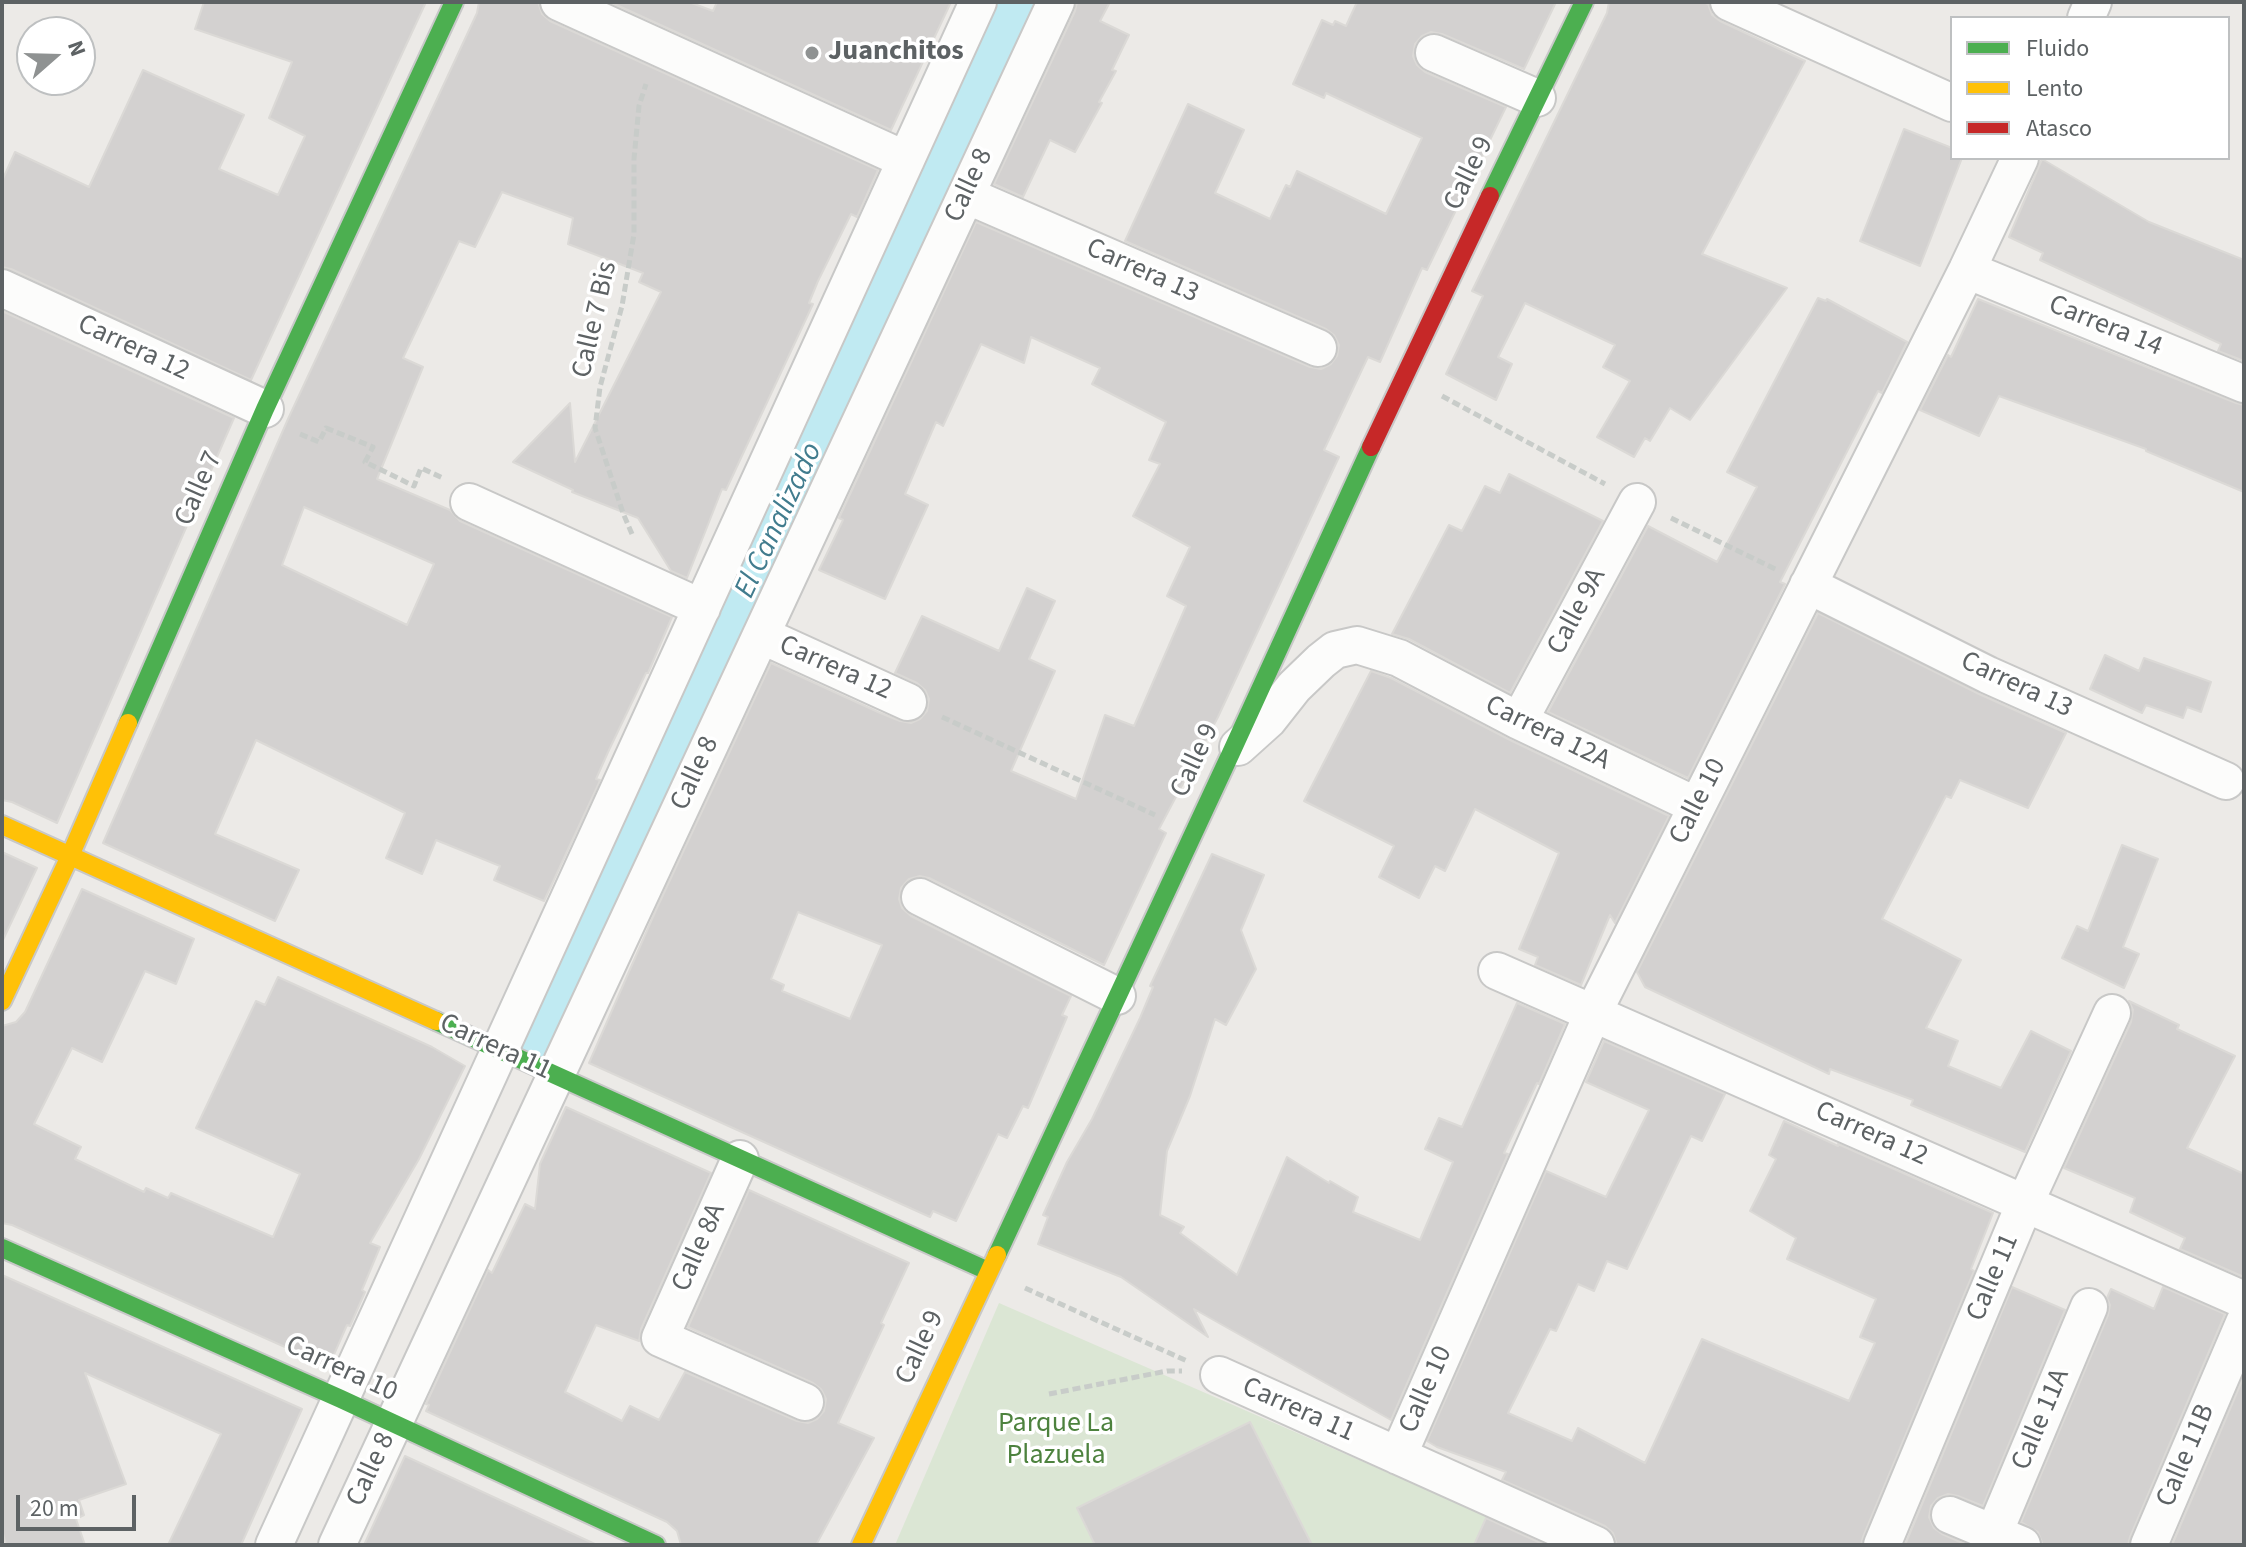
<!DOCTYPE html>
<style>
body{margin:0}
#map{position:relative;width:2246px;height:1547px;overflow:hidden;background:#eceae7;font-family:"Source Sans 3",sans-serif}
canvas{display:block}
.frame{position:absolute;inset:0;border:4px solid #5d6264;pointer-events:none}
.legend{position:absolute;left:1950px;top:16px;width:280px;height:144px;box-sizing:border-box;background:#fff;border:2px solid #bec0c1;margin:0;padding:10px 14px;list-style:none;font-size:24px;color:#5d6264}
.legend li{display:flex;align-items:center;gap:16px;height:40px}
.legend b{width:40px;border:2px solid #bec0c1}
.north{position:absolute;left:16px;top:16px;width:80px;height:80px;box-sizing:border-box;background:#fff;border:2px solid #bec0c1;border-radius:50%;rotate:70deg;font-size:22px;font-weight:700;line-height:32px;text-align:center;color:#5d6264}
.north::after{content:'';display:block;margin:auto;width:28px;height:36px;background:#8f9292;clip-path:polygon(50% 0,100% 100%,50% 72%,0 100%)}
.scale{position:absolute;left:16px;top:1495px;width:120px;height:36px;box-sizing:border-box;border:4px solid #5d6264;border-top:0;padding-left:10px;font-size:24px;line-height:28px;white-space:nowrap;color:#5d6264;-webkit-text-stroke:6px #fff;paint-order:stroke}
</style>
<div id="map">
<canvas width="2246" height="1547"></canvas>
<div class="frame"></div>
<ul class="legend">
<li><b style="height:10px;background:#4caf50"></b>Fluido</li>
<li><b style="height:10px;background:#ffc107"></b>Lento</li>
<li><b style="height:10px;background:#c62828"></b>Atasco</li>
</ul>
<div class="north">N</div>
<div class="scale">20 m</div>
</div>
<script>
const context = document.querySelector('canvas').getContext('2d');
context.lineJoin = 'round';
function fill(path, color) {
  context.fillStyle = color;
  context.fill(path, 'evenodd');
}
function stroke(path, color, width, dash) {
  context.strokeStyle = color;
  context.lineWidth = width;
  context.lineCap = dash ? 'butt' : 'round';
  context.setLineDash(dash || []);
  context.stroke(path);
}
function write(font, color, halo, rows, align = 'center') {
  context.font = font + ' "Source Sans 3",sans-serif';
  context.lineWidth = 7;
  context.setLineDash([]);
  context.textBaseline = 'middle';
  context.strokeStyle = halo;
  context.fillStyle = color;
  for (const [text, x, y, turn = 0] of rows) {
    context.save();
    context.translate(x, y);
    context.rotate((+turn || 0) * Math.PI / 180);
    context.textAlign = isNaN(turn) ? turn : align;
    if (halo) context.strokeText(text, 0, 0);
    context.fillText(text, 0, 0);
    context.restore();
  }
}
fill(new Path2D(`
 M999 1303 1529 1534 1525 1545H895Z`), '#dbe6d4');
stroke(new Path2D(`
 M540 1039 1019 2`), '#c0eaf2', 42);
const building = new Path2D(`
 M204 2H426L251 380 11 269 2 267V181L15 152 89 187 143 70 244 115 219 169 278 195 305 136 269 118 292 62 195 29Z
 M479 2H538L542 14 550 21 878 170 857 217 851 214 818 281 809 303 813 304 726 490 722 489 687 578 671 571 638 518 572 492 573 490 513 462 570 403 575 462 661 292 639 282 643 273 568 244 573 218 502 192 475 247 459 241 403 358 423 367 377 479 450 510 460 521 672 617 648 673H646L609 750 596 779 600 780 598 785 544 901 494 880 500 866 436 840 422 874 386 858 405 813 256 740 215 834 299 870 275 921 103 843 288 419 477 13ZM304 507 434 564 407 625 282 565Z
 M610 2H689L713 11 717 2H951L891 130Z
 M1077 2H1110L1100 21 1129 35 1112 70 1116 71 1099 102 1102 103 1075 152 1050 140 1023 197 994 184 1075 11Z
 M1357 2H1556L1524 69 1442 34 1431 32 1422 36 1415 44 1413 56 1417 65 1425 72 1506 107 1427 270 1422 268 1380 362 1368 357 1324 450 1339 457 1218 717 1159 829 1166 833 1104 965 929 878 920 876 909 879 901 888 899 899 902 908 911 916 1071 996 1062 1015 1067 1017 1028 1108 1023 1106 1007 1138 998 1134 956 1221 933 1211 930 1217 589 1063 656 910 771 663 878 712 900 721 911 723 920 719 927 711 929 699 925 690 917 683 895 673 922 616 999 651 1027 588 1055 601 1029 659 1055 671 1011 771 1076 799 1105 715 1134 726 1186 606 1167 596 1190 547 1133 516 1160 464 1149 460 1166 422 1092 384 1100 368 1031 337 1024 363 981 344 943 426 936 422 905 494 928 505 885 599 819 570 843 520 839 518 976 222 1310 367 1321 369 1331 364 1337 356 1339 345 1334 335 1326 329 1125 241 1188 104 1244 130 1215 193 1270 219 1286 185 1290 187 1297 171 1386 214 1422 138 1326 93 1324 98 1293 84 1322 20 1333 25 1335 21 1346 26ZM798 912 882 945 850 1019 782 991 784 985 771 979Z
 M1609 2H1704L1708 4 1712 15 1720 21 1805 61 1702 254 1787 288 1690 420 1670 408 1650 441 1645 438 1634 457 1597 437 1630 381 1603 367 1615 345 1525 303 1498 357 1512 364 1496 400 1446 374 1483 296 1472 291 1607 13Z
 M1904 129 1952 148V158H1962L1920 266 1860 241Z
 M2042 159 2149 222 2244 260V361L2218 351 2221 344 2040 260 2043 253 2009 237Z
 M1818 298 1826 301 1827 299 1907 342 1882 393 1878 391 1780 582 1785 584 1688 778 1548 712 1648 526 1717 562 1757 487 1727 472Z
 M1978 299 2236 403 2244 405V492L2146 451V449L1999 396 1979 436 1920 410 1948 355 1951 357Z
 M2 311 234 418 57 823 12 802 2 800Z
 M1509 474 1603 521 1510 693 1409 639 1392 634 1449 525 1462 531 1485 486 1500 493Z
 M1818 613 1979 694 2066 733 2028 808 1960 780 1951 798 1946 796 1882 919 1961 960 1926 1028 1958 1041 1948 1066 2001 1088 2031 1031 2071 1051 2025 1152 1911 1105 1913 1100 1830 1069 1829 1074 1645 987 1637 972Z
 M2105 655 2139 671 2144 658 2211 682 2201 712 2187 707 2183 718 2146 705 2142 713 2090 689Z
 M1371 671 1391 678 1510 740 1669 816 1615 923 1610 915 1581 985 1535 965 1538 957 1519 949 1559 853 1475 809 1445 871 1435 866 1419 898 1379 877 1394 846 1304 801Z
 M2122 845 2158 859 2123 947 2139 954 2124 988 2062 958 2077 926 2088 931Z
 M2 852 37 868 2 942Z
 M1212 854 1264 875 1241 930 1256 969 1226 1025 1215 1019 1190 1096 1167 1151 1160 1215 1184 1227 1180 1233 1237 1275 1287 1157 1329 1183 1330 1181 1358 1197 1353 1212 1420 1240 1453 1162 1425 1149 1439 1118 1462 1127 1517 1003 1565 1024 1539 1084 1537 1083 1504 1153 1508 1154 1391 1420 1194 1309 1208 1337 1121 1277 1038 1244 1048 1217 1043 1215 1067 1162 1092 1119 1140 1018 1153 987 1150 986Z
 M82 889 194 939 176 984 145 971 102 1062 72 1048 34 1124 81 1147 75 1159 144 1192 146 1188 168 1198 171 1193 273 1237 300 1174 196 1128 256 1001 265 1005 278 977 432 1047 465 1066 419 1159 370 1243 380 1247 362 1290 365 1292 350 1326 347 1325 332 1359 327 1357 323 1364 12 1225 2 1223V1026L16 1022 25 1012Z
 M2129 1001 2179 1025 2177 1029 2235 1056 2187 1148 2244 1174V1277L2180 1249 2185 1238 2130 1212 2135 1198 2064 1168 2131 1022 2133 1010Z
 M1604 1041 1725 1094 1702 1141 1691 1136 1627 1269 1607 1261 1594 1291 1578 1284 1556 1331 1550 1329 1508 1413 1572 1441 1578 1428 1645 1463 1702 1339 1849 1401 1875 1343 1860 1337 1876 1299 1787 1259 1796 1238 1750 1211 1776 1159 1769 1155 1784 1121 1838 1146V1144L1993 1213 1971 1269 1974 1271 1863 1537 1861 1545H1617L1613 1533 1605 1526 1502 1480 1506 1472 1437 1447 1427 1441 1546 1171 1606 1197 1649 1110 1586 1082Z
 M566 1107 711 1173 641 1329 639 1341 596 1325 565 1392 622 1421 630 1406 659 1420 685 1372 797 1421 808 1423 817 1419 824 1411 826 1399 821 1389 813 1383 688 1327 749 1190 909 1263 881 1323 884 1325 838 1423 874 1438 816 1545H681L677 1531 667 1522 426 1411 429 1405 426 1404 488 1270 492 1273 525 1204 535 1209 540 1164Z
 M2 1275 302 1409 241 1545H168L221 1434 85 1373 126 1484 79 1500 84 1515 76 1519 85 1545H6L2 1530Z
 M2012 1287 2065 1310 1983 1506 1958 1496 1948 1494 1938 1498 1931 1506 1929 1517 1934 1528 1942 1534 1967 1545H1905Z
 M2163 1287 2225 1314 2130 1537 2128 1545H2043L2038 1532 2021 1522 2108 1315 2110 1305 2107 1298 2111 1289 2154 1309Z
 M2244 1376V1545H2172Z
 M1250 1422 1312 1545H1095L1077 1508Z
 M405 1456 597 1545H364Z
 M1486 1518 1545 1545H1474Z`);
fill(building, '#d3d1d0');
stroke(building, '#dbd9d6', 2);
const street = new Path2D(`
 M559 2 906 160
 M1729 2 1952 103
 M2086 18 2093 2
 M1434 53 1537 98
 M966 195 1318 348
 M1967 270 2244 384
 M2 288 265 409
 M469 502 702 608
 M1808 585 1988 675 2226 781
 M761 635 908 702
 M1519 721 1637 502
 M1238 747 1268 720 1294 687 1321 661 1335 650 1357 645 1399 658 1519 721 1697 806
 M920 897 1117 996
 M1497 971 2244 1300
 M740 1159 660 1338 805 1402
 M1219 1375 1596 1545
 M1398 1456 1593 1013 1967 270 2020 158
 M1950 1515 2022 1545
 M1994 1533 2089 1307
 M274 1545 978 2
 M337 1545 1056 2
 M1882 1545 2025 1203 2112 1013
 M2149 1545 2244 1323`);
const fast = new Path2D(`
 M1490 196 1584 2
 M128 723 265 409 454 2
 M436 1021 988 1271
 M2 1248 341 1399 656 1545
 M997 1255 1231 753 1371 447`);
const slow = new Path2D(`
 M2 825 436 1021
 M2 1001 70 856 128 723
 M861 1545 997 1255`);
const jam = new Path2D(`
 M1371 447 1490 196`);
stroke(street, '#c8c8c7', 40);
stroke(fast, '#c8c8c8', 22);
stroke(slow, '#c8c8c8', 22);
stroke(jam, '#c8c8c8', 22);
stroke(new Path2D(`
 M1442 396 1605 484
 M300 434 319 442 326 428 373 447 365 462 414 486 421 468 443 478
 M1671 518 1777 570
 M632 534 623 513 595 428 600 387 622 306 634 234V159L639 106 646 84
 M942 717 1155 815
 M1025 1288 1187 1361
 M1049 1394 1167 1371H1182`), '#c8ccc9', 5, [8, 4]);
stroke(street, '#fcfcfb', 36);
stroke(fast, '#4caf50', 18);
stroke(slow, '#ffc107', 18);
stroke(jam, '#c62828', 18);
for (const [x, y, r, color] of [
 [812,53,8,"#8f9292"]
]) {
  const dot = new Path2D();
  dot.arc(x, y, r, 0, 2 * Math.PI);
  context.fillStyle = color;
  context.fill(dot);
  stroke(dot, '#fff', 3);
}
write('bold 28px', '#5d6264', '#fff', [
 ["Juanchitos",828,53]
], 'left');
write('28px', '#5d6264', '#fff', [
 ["Calle 9",1470,174,-64],
 ["Calle 8",970,186,-65],
 ["Carrera 13",1142,272,24],
 ["Calle 7 Bis",596,320,-77],
 ["Carrera 14",2105,327,22],
 ["Carrera 12",133,349,25],
 ["Calle 7",200,489,-66],
 ["Calle 9A",1578,612,-62],
 ["Carrera 12",835,669,24],
 ["Carrera 13",2016,686,25],
 ["Carrera 12A",1547,734,26],
 ["Calle 9",1196,761,-65],
 ["Calle 8",696,774,-65],
 ["Calle 10",1699,802,-63],
 ["Carrera 11",495,1048,25],
 ["Carrera 12",1871,1135,24],
 ["Calle 8A",700,1248,-66],
 ["Calle 11",1994,1278,-67],
 ["Calle 9",921,1348,-65],
 ["Carrera 10",341,1370,25],
 ["Calle 10",1427,1390,-66],
 ["Carrera 11",1298,1411,24],
 ["Calle 11A",2042,1420,-67],
 ["Calle 11B",2187,1456,-67],
 ["Calle 8",372,1470,-65]
]);
write('28px', '#4d823e', '#fff', [
 ["Parque La",1056,1425],
 ["Plazuela",1056,1457]
]);
write('italic 30px', '#417c8e', '#fff', [
 ["El Canalizado",780,521,-65]
]);
</script>
